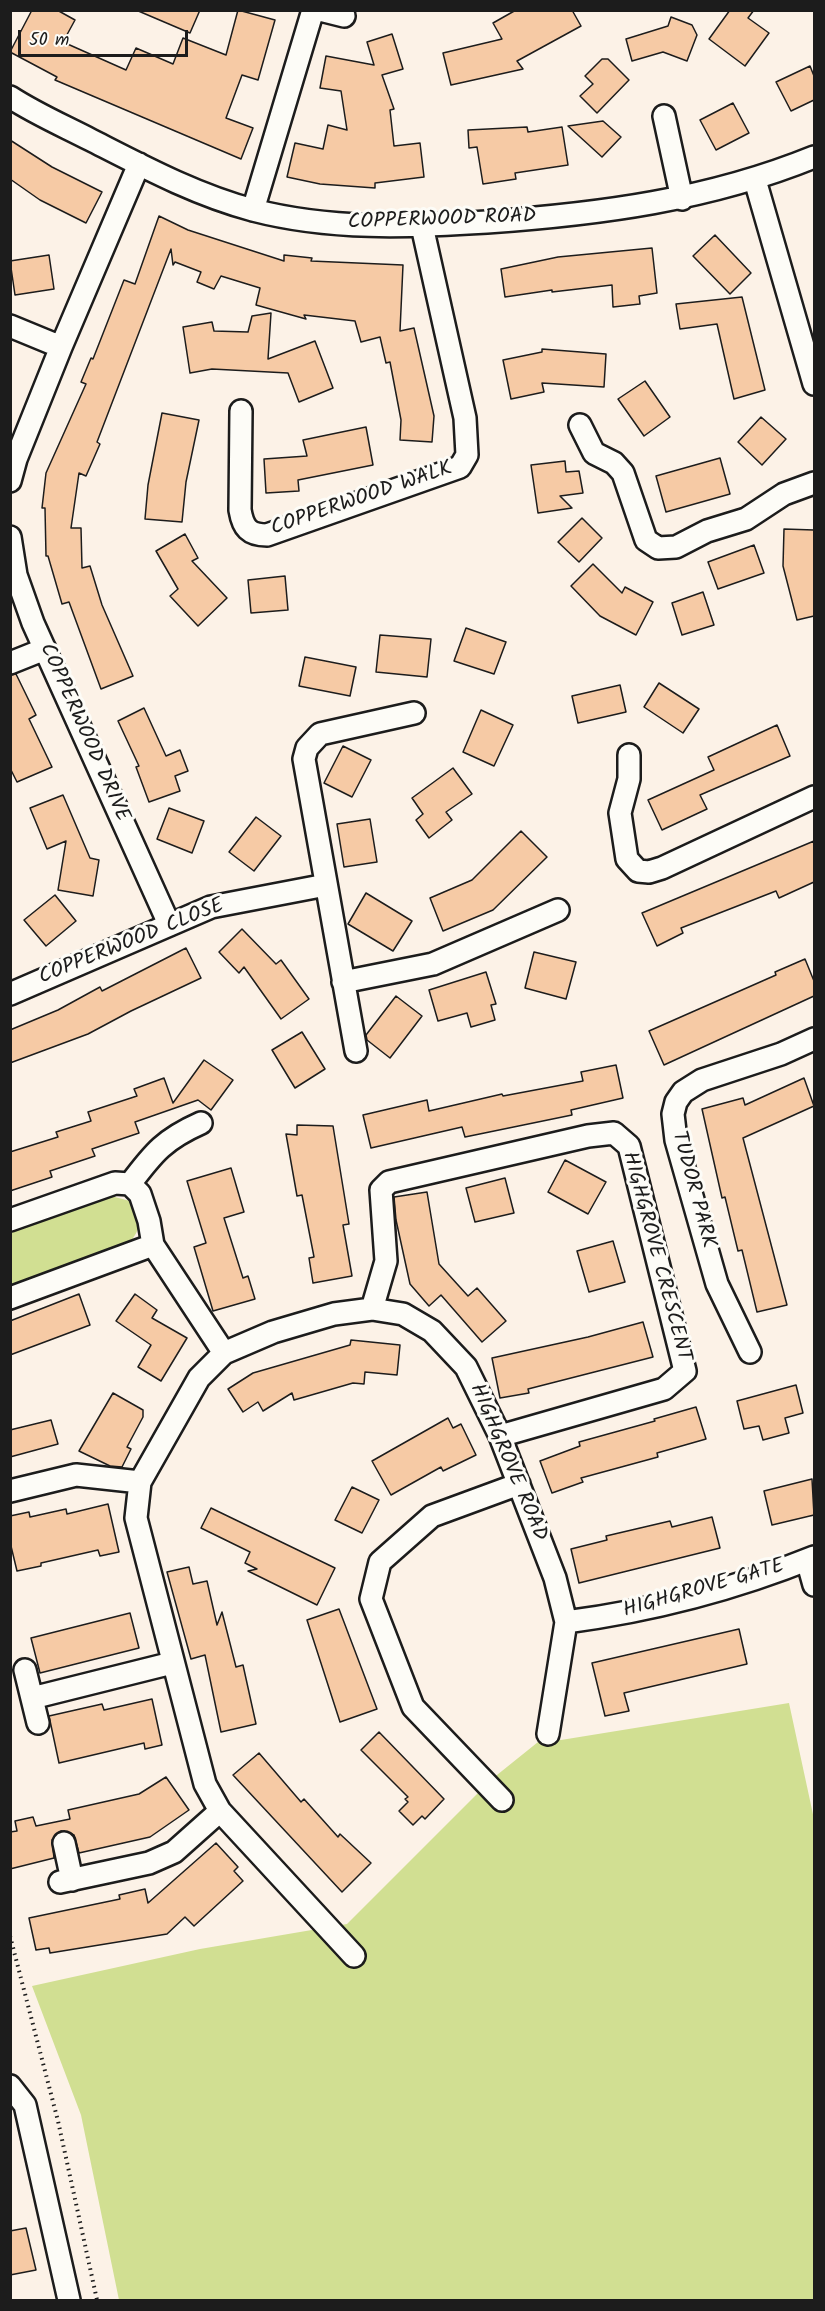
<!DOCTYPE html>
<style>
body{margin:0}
#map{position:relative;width:825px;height:2311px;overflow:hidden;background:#fcf2e7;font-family:Kalam,sans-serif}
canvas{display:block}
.frame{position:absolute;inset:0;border:12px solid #1c1c1c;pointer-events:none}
.scale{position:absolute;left:18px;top:30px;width:170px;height:27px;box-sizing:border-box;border:3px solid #1c1c1c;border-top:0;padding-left:8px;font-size:18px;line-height:21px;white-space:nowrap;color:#1c1c1c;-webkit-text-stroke:4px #fdfcf7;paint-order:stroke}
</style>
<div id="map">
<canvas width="825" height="2311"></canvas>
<div class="frame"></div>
<div class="scale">50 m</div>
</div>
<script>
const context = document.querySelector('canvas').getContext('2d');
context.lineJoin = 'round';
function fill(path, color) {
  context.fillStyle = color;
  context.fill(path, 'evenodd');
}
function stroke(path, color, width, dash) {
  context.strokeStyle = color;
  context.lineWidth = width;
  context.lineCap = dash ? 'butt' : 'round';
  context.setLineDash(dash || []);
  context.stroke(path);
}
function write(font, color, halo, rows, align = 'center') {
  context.font = font + ' Kalam,sans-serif';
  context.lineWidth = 6;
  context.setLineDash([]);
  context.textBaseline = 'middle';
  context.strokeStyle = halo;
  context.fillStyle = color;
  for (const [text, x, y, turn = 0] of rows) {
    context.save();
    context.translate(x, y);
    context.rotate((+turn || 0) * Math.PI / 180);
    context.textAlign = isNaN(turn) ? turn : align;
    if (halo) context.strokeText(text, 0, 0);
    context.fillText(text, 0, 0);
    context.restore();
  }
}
fill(new Path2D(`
 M111 1196 130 1201C143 1216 142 1230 128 1244L11 1286 10 1230Z
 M789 1703 814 1819V2300H119L81 2115 32 1986 200 1949 347 1924 492 1779 548 1734 561 1740Z`), '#d1df92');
const building = new Path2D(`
 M32 10H57L75 20 63 42 126 70 136 48 173 64 183 38 226 55 238 10 275 20 258 80 242 75 226 118 253 128 241 159 55 80 57 77 10 52Z
 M136 10H200L190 33Z
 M516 10H572L581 26 517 61 523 69 451 85 443 53 502 39 493 23Z
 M730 10H754L748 18 769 33 745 66 709 39Z
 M671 17 692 25 697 35 687 61 663 52 632 61 626 39 668 26Z
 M392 34 403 69 382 75 394 109 390 110 394 146 420 143 424 177 375 183V188L320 184 287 177 295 143 323 149 328 125 347 130 341 91 320 88 326 56 374 65 367 42Z
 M602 59H608L629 80 597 113 580 96 593 84 585 76Z
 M810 66 814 76V100L791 111 776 82Z
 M733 103 749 133 716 150 700 120Z
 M603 121 621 137 602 157 568 126Z
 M527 127 528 132 562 127 568 165 515 173 516 179 483 184 477 147 469 148 468 130Z
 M10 140 52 167 102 192 86 223 40 200 10 179Z
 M159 216 188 230 284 261V255L312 258 311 261 403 265 400 331 414 328 434 416 432 442 400 440 401 420 390 362 386 363 380 337 361 342 355 321 304 315 306 319 256 305 260 288 221 276 214 289 197 282 201 272 175 262 173 265 171 249 97 442 100 444 86 476 79 473 71 528H81L82 568 90 566 102 605 133 676 101 689 69 602 62 604 48 556H46L45 508H42L46 473 86 384 81 382 91 358 93 359 124 280 135 284Z
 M715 235 751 273 730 294 693 256Z
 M652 248 657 293 639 296 640 304 613 307 612 285 552 292V290L505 297 501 269 558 257Z
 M49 255 54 289 15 295 10 261Z
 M742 297 765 390 734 399 717 324 680 329 676 304Z
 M271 313 268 359 315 341 333 388 299 402 288 373 212 369 190 373 183 327 212 322 214 331 248 332 252 316Z
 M542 349 606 354 604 387 542 383 544 392 511 399 503 360 542 352Z
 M645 381 670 417 644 436 618 399Z
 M162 413 199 420 186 482 182 522 145 519 148 485Z
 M761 417 786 439 762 465 738 442Z
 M366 427 373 465 298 480 299 491 266 493 264 459 307 456 303 440Z
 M720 458 730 494 666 512 656 476Z
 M565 461 566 472 579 471 583 493 560 496 572 508 538 513 531 465Z
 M582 518 602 538 579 562 558 542Z
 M784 529 814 530V616L797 620 783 566Z
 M185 534 198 558 192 561 227 598 198 626 170 596 178 589 156 551Z
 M754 545 764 573 718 589 708 562Z
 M593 564 622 593 625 587 653 602 636 635 600 616 571 586Z
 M285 576 288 610 251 613 248 580Z
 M703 592 714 625 682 635 672 603Z
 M466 628 506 642 494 674 454 661Z
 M380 635 431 639 427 677 376 672Z
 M305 657 356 667 350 696 299 686Z
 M16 674 36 715 29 719 52 767 17 782 10 768V675Z
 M659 683 699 709 683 733 644 707Z
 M620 685 626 712 578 723 572 696Z
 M144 708 166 756 180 750 188 771 175 776 180 791 149 802 136 767 139 766 118 721Z
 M481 710 513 725 494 766 463 752Z
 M777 725 790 756 700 795 707 809 662 830 648 800 714 770 708 757Z
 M343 746 371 760 352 797 324 783Z
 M453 768 472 794 446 812 452 820 429 838 416 820 423 814 412 798Z
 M63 795 90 858 99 860 93 896 58 890 66 841 47 849 30 808Z
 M169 808 204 821 192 853 157 839Z
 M256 817 281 836 254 871 229 852Z
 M370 819 377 862 344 867 337 824Z
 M521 831 547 857 493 910 443 931 430 898 472 880Z
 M814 841V882L779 898 776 891 681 928 683 933 657 946 642 913Z
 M366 893 412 921 393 951 348 924Z
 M55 895 76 921 46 946 24 920Z
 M242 929 276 964 281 960 309 999 281 1019 244 967 239 973 219 952Z
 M186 948 201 978 131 1011 88 1034 10 1063V1030L58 1010 100 987 102 991Z
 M534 952 576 962 566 999 525 988Z
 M805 959 814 981V996L664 1065 649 1031 776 975 775 972Z
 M486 972 496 1004 491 1005 495 1020 471 1027 467 1013 438 1021 429 990Z
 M396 996 422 1016 390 1058 367 1040 366 1035Z
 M302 1032 325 1069 295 1088 272 1050Z
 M204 1060 233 1080 211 1110 198 1100 135 1122 139 1133 92 1149 95 1156 50 1171 52 1177 10 1191V1152L58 1137 56 1132 91 1121 88 1112 137 1096 134 1089 164 1078 173 1103Z
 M616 1065 623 1098 571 1110 572 1115 465 1137 462 1127 371 1148 363 1115 427 1100 429 1111 502 1094 503 1096 583 1081 581 1072Z
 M804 1078 814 1106 743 1138 787 1305 757 1312 742 1250 738 1251 725 1197 722 1198 702 1109 743 1098 745 1105Z
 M297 1125 333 1126 349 1224 343 1225 352 1276 313 1283 309 1258 314 1257 302 1195 297 1196 286 1134 297 1135Z
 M565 1160 606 1182 588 1214 548 1192Z
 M231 1168 244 1212 224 1218 243 1278 248 1276 255 1299 213 1311 194 1247 206 1243 187 1181Z
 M505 1178 514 1213 475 1222 466 1188Z
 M427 1192 439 1264 468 1296 477 1288 506 1321 482 1342 441 1295 429 1306 410 1284 396 1220 394 1197Z
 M613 1241 625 1282 589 1292 577 1251Z
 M79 1294 90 1325 10 1355V1321Z
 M135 1294 157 1310 152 1318 187 1338 161 1381 138 1367 151 1345 116 1321Z
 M643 1322 653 1357 528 1389 529 1393 500 1398 492 1358 588 1337Z
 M351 1340 400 1345 397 1375 365 1372 364 1384 353 1383 294 1400 292 1393 263 1411 258 1402 243 1412 228 1389 253 1373 350 1345Z
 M796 1385 803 1413 785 1418 789 1433 763 1440 759 1426 744 1429 737 1401Z
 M113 1393 143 1410V1417L127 1447 131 1449 122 1467 110 1466 79 1451Z
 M696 1407 706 1439 657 1453 658 1457 581 1478 583 1482 552 1493 540 1461 580 1446 579 1442 655 1421 654 1419Z
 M448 1418 453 1428 461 1424 476 1455 443 1471 441 1467 391 1495 372 1461Z
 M51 1420 58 1444 10 1457V1430Z
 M812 1479 814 1515 772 1525 764 1491Z
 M352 1487 379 1500 362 1533 335 1520Z
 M108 1504 119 1552 100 1556 98 1550 41 1563V1566L17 1571 10 1542V1516L29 1512 30 1517 66 1509 67 1514Z
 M211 1508 335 1568 317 1605 248 1571 257 1569 245 1563 250 1552 201 1528Z
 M712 1517 720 1548 579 1583 571 1549 607 1540 606 1536 670 1521 672 1527Z
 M189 1567 193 1584 207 1581 217 1625 222 1612 236 1667 243 1665 256 1724 221 1732 205 1655 191 1659 167 1572Z
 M339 1609 377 1709 340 1722 307 1620Z
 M130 1613 139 1648 40 1673 31 1638Z
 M739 1629 747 1664 624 1693 629 1711 605 1716 592 1663Z
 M152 1699 162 1745 145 1749 144 1743 59 1763 49 1716 102 1704 104 1710Z
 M379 1732 444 1799 425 1819 422 1816 413 1825 399 1811 408 1802 405 1799 408 1797 361 1750Z
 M259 1753 301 1802 304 1799 338 1837 340 1834 371 1863 342 1892 233 1775Z
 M166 1777 189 1810 150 1837 79 1853 74 1835 61 1831 52 1840 54 1858 10 1869V1832L17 1831 15 1821 33 1817 36 1826 70 1819 68 1810 139 1794Z
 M216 1843 238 1867 234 1871 243 1881 194 1926 185 1917 167 1934 50 1953 49 1948 36 1950 29 1918 120 1899 119 1895 145 1889 148 1903Z
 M26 2228 36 2270 10 2275V2231Z`);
fill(building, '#f6caa5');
stroke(building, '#1c1c1c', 1.5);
const street = new Path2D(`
 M320 10 344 16
 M10 97C36 114 64 126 91 140 142 166 196 195 253 210 330 230 408 227 487 222 600 214 708 200 814 157
 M664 116 682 199
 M755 180 814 384
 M253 210 313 10
 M10 326 61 347
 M241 411 240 510C243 528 249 535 267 535L460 467 467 455 465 418 422 226
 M580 425 594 453 614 463 623 473 646 540 658 548 676 547 707 531 746 519 784 494 814 483
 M10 481 16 459 61 347 139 164
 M10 537 16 575 33 623 169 924
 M10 663 45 649
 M629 755V779L620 813 627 859 638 871 649 872 662 868 814 797
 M343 982 433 964 558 910
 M10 994 211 907 326 885
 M356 1051 304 759 307 748 320 734 414 713
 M130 1184C154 1152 165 1139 201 1123
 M10 1220 115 1183 130 1184 140 1194 149 1221 153 1245 224 1353
 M10 1298 153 1245
 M372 1309 386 1261 381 1190 389 1182 588 1136 614 1133 629 1146 685 1371 664 1389 500 1436
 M750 1352 717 1284 676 1140 673 1114 676 1102 683 1092 702 1080 781 1054 814 1039
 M10 1491 76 1475 140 1482
 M807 1560 814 1585
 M566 1622C650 1611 735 1589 814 1557
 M25 1670 38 1723
 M32 1698 172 1663
 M502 1800 413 1707 371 1599 380 1562 432 1516 519 1484
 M64 1843 72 1880
 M60 1882 149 1863 174 1852 220 1811
 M354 1956 220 1811 205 1784 136 1518 140 1482 199 1378 224 1353 273 1332 334 1314 372 1309 403 1314 432 1331 466 1367 500 1436 555 1578 566 1622 548 1734
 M10 2086 25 2105 69 2300`);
stroke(street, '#1c1c1c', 26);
stroke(new Path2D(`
 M10 1936 58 2121 97 2300`), '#1c1c1c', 4, [1.5, 4.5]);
stroke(street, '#fdfcf7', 21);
write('21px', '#1c1c1c', '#fdfcf7', [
 ["COPPERWOOD ROAD",442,221,-2],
 ["COPPERWOOD WALK",362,500,-19],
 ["COPPERWOOD DRIVE",83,733,66],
 ["COPPERWOOD CLOSE",132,943,-22],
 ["TUDOR PARK",692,1190,75],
 ["HIGHGROVE CRESCENT",655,1257,75],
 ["HIGHGROVE ROAD",507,1463,67],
 ["HIGHGROVE GATE",704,1590,-16]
]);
</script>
